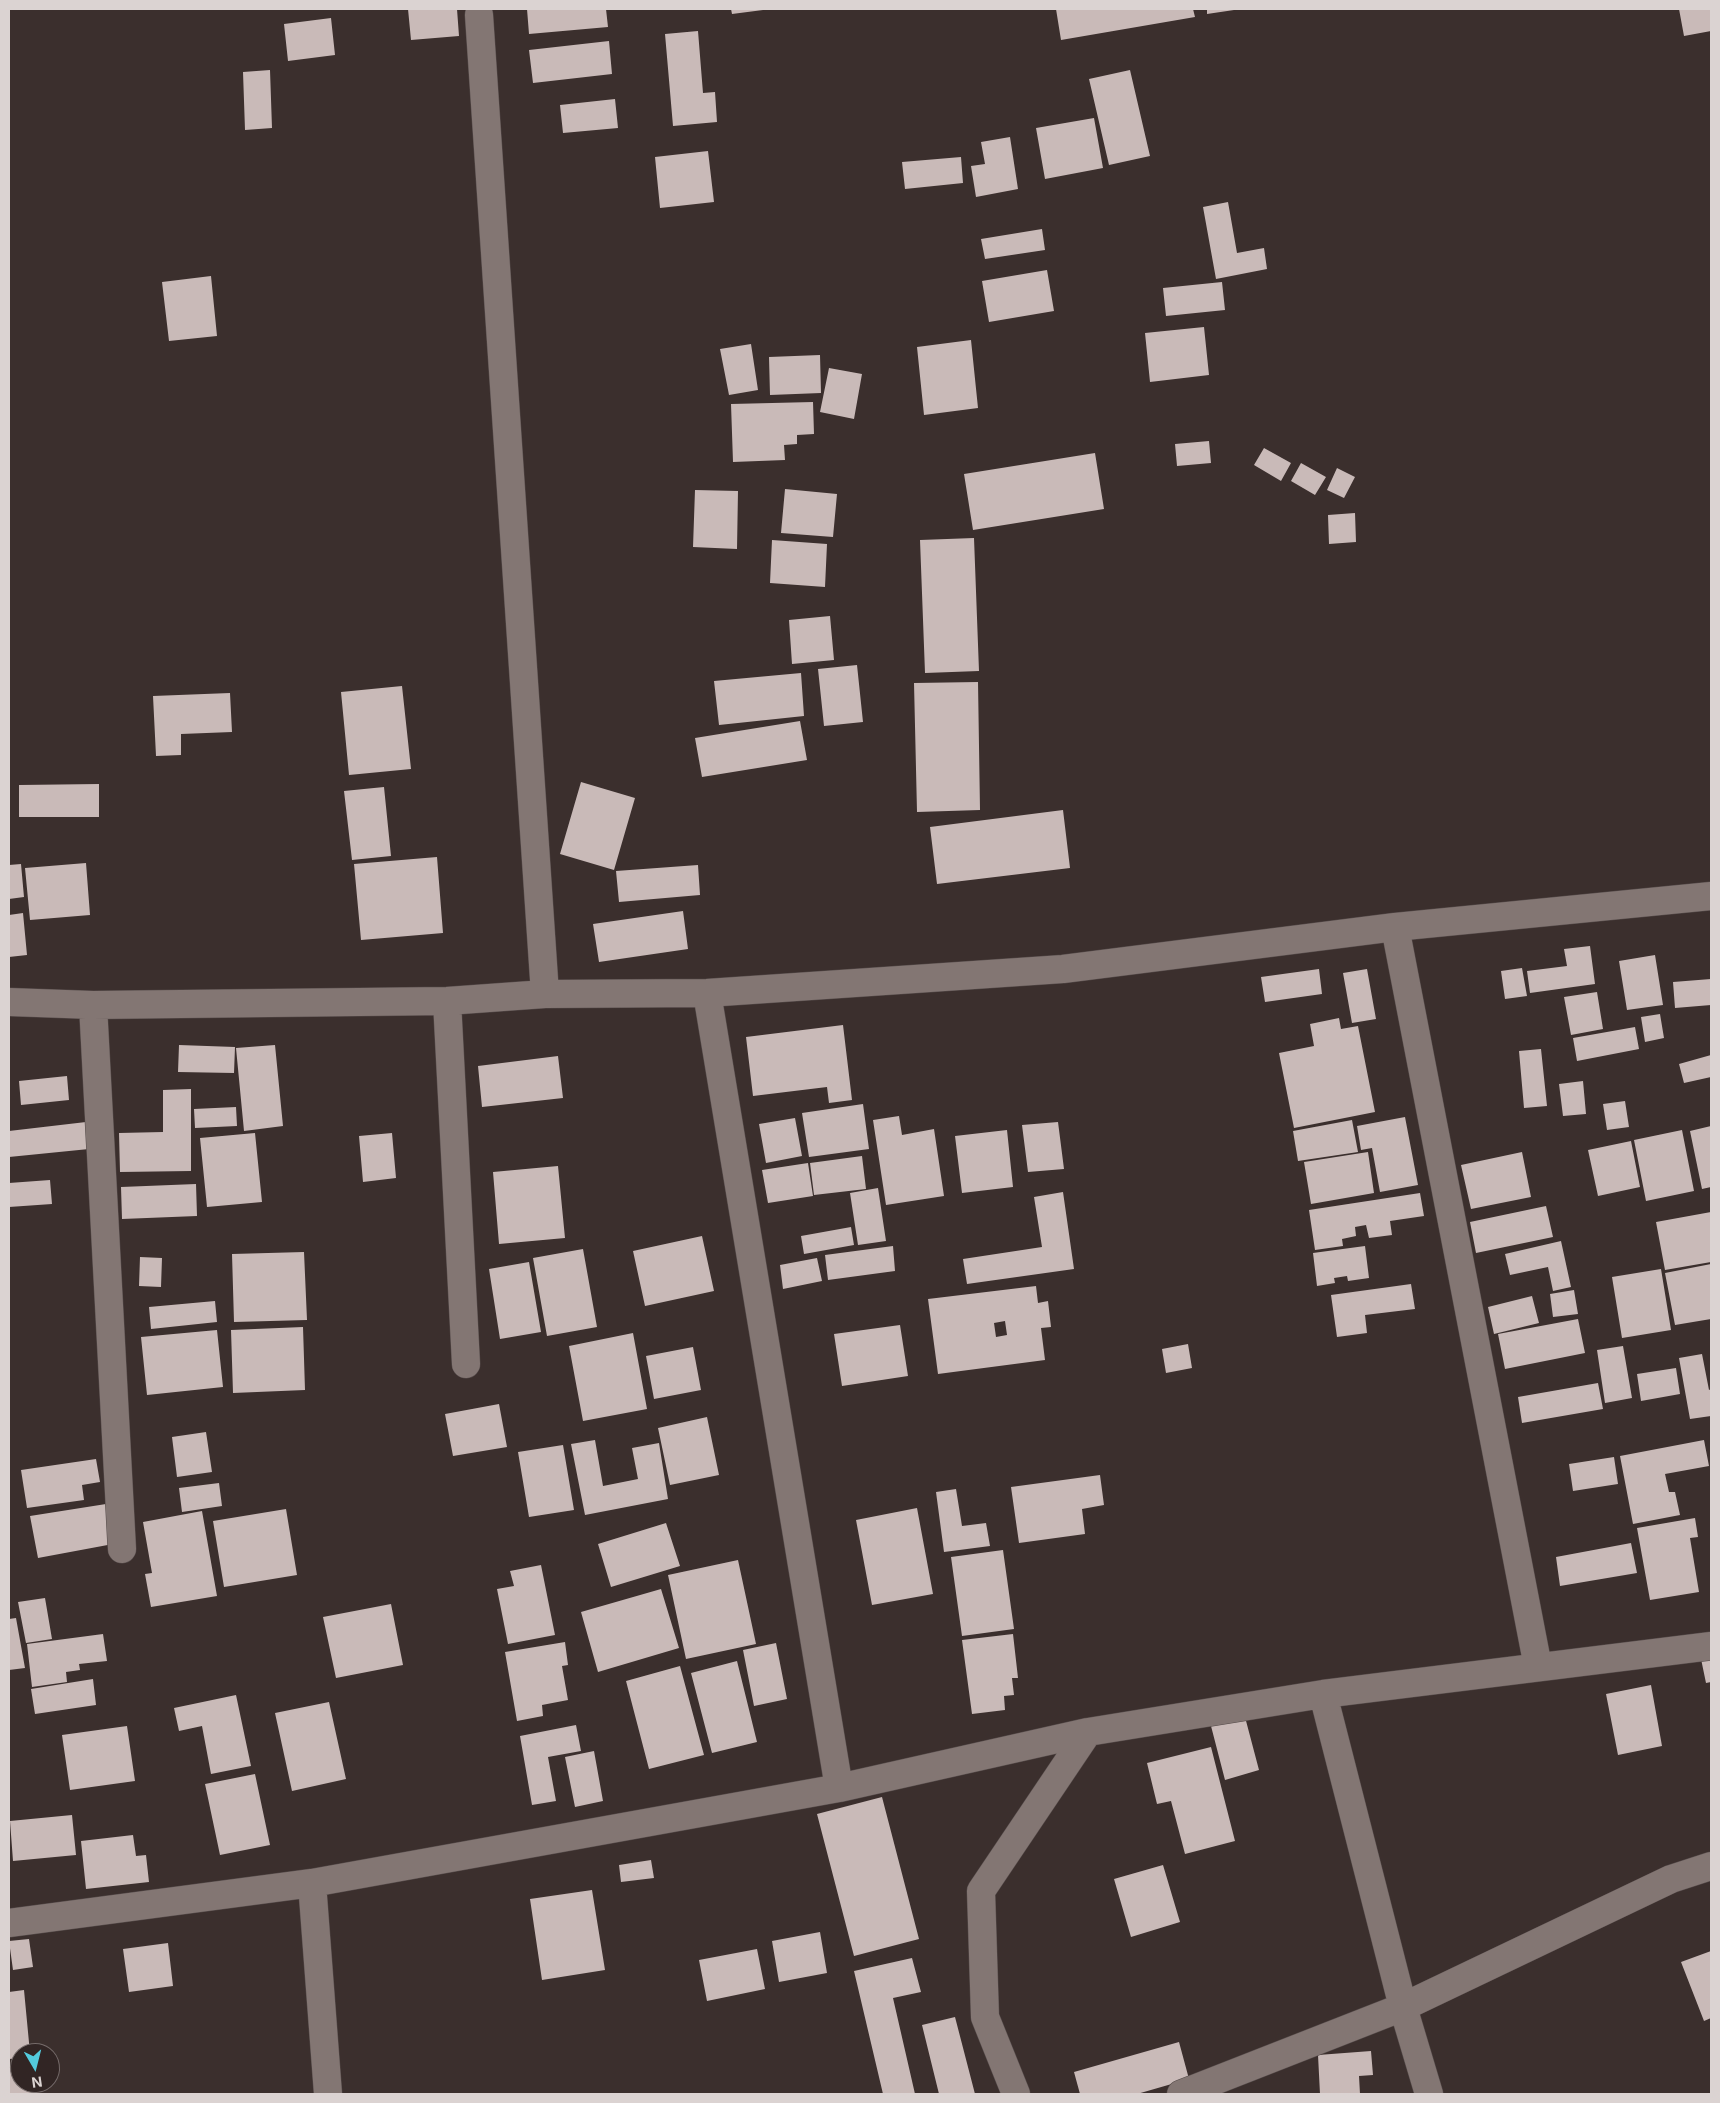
<!DOCTYPE html>
<style>
body{margin:0}
#map{position:relative;width:1720px;height:2103px;overflow:hidden;background:#3b2f2d;font-family:Inter,sans-serif}
canvas{display:block}
.frame{position:absolute;inset:0;border:10px solid #dbd3d2;pointer-events:none}
.north{position:absolute;left:10px;top:2043px;width:50px;height:50px;box-sizing:border-box;background:#312524;border:1px solid #756b6a;border-radius:50%;rotate:172deg;font-size:14px;font-weight:700;line-height:20px;text-align:center;color:#dbd3d2}
.north::after{content:'';display:block;margin:auto;width:18px;height:22px;background:#53cadc;clip-path:polygon(50% 0,100% 100%,50% 72%,0 100%)}
</style>
<div id="map">
<canvas width="1720" height="2103"></canvas>
<div class="frame"></div>
<div class="north">N</div>
</div>
<script>
const context = document.querySelector('canvas').getContext('2d');
context.lineJoin = 'round';
function fill(path, color) {
  context.fillStyle = color;
  context.fill(path, 'evenodd');
}
function stroke(path, color, width, dash) {
  context.strokeStyle = color;
  context.lineWidth = width;
  context.lineCap = dash ? 'butt' : 'round';
  context.setLineDash(dash || []);
  context.stroke(path);
}
fill(new Path2D(`
 M408 9H457L459 36 411 40Z
 M527 9H606L608 27 529 34Z
 M731 9H763V10L732 14Z
 M1056 9H1193L1195 17 1061 40Z
 M1207 9H1233L1234 10 1207 14Z
 M1679 9H1711V31L1684 36Z
 M331 18 335 55 288 61 284 24Z
 M698 31 703 93 715 92 717 122 673 126 665 34Z
 M609 41 612 74 533 83 529 50Z
 M270 70 272 128 245 130 243 72Z
 M1130 70 1150 156 1109 165 1089 79Z
 M615 99 618 128 563 133 560 105Z
 M1094 118 1103 168 1045 179 1036 128Z
 M1010 137 1018 189 976 197 971 166 985 164 981 142Z
 M708 151 714 202 660 208 655 157Z
 M961 157 963 183 905 189 902 162Z
 M1228 202 1237 253 1264 248 1267 269 1216 279 1203 207Z
 M1042 229 1045 250 985 259 981 239Z
 M1047 270 1054 311 989 322 982 281Z
 M211 276 217 336 169 341 162 282Z
 M1222 282 1225 310 1166 316 1163 288Z
 M1204 327 1209 375 1150 382 1145 333Z
 M971 340 978 408 924 415 917 347Z
 M751 344 758 390 729 395 720 349Z
 M820 355 821 393 770 395 769 357Z
 M829 368 862 374 854 419 820 412Z
 M813 402 814 434 797 435V444L784 445 785 460 733 462 731 404Z
 M1209 441 1211 463 1177 466 1175 444Z
 M1264 448 1291 463 1281 481 1254 465Z
 M1095 453 1104 509 973 530 964 474Z
 M1301 463 1326 477 1315 495 1291 481Z
 M1337 468 1355 477 1344 498 1327 490Z
 M785 489 837 494 833 537 781 533Z
 M695 490 738 491 737 549 693 547Z
 M1355 513 1356 542 1329 544 1328 515Z
 M974 538 979 671 925 673 920 540Z
 M772 540 827 544 825 587 770 583Z
 M830 616 834 660 792 664 789 620Z
 M857 665 863 722 824 726 818 669Z
 M801 673 804 716 719 725 714 681Z
 M978 682 980 810 917 812 914 683Z
 M402 686 411 769 349 775 341 692Z
 M230 693 232 732 181 734V755L156 756 153 696Z
 M800 721 807 760 702 777 695 738Z
 M581 782 635 798 614 870 560 854Z
 M99 784V817H19V785Z
 M384 787 391 856 352 860 344 791Z
 M1063 810 1070 868 937 884 930 827Z
 M437 857 443 933 361 940 354 864Z
 M86 863 90 915 30 920 25 868Z
 M21 864 24 897 9 899V865Z
 M698 865 700 895 619 902 616 871Z
 M683 911 688 949 599 962 593 924Z
 M23 913 27 955 9 957V915Z
 M1590 946 1595 984 1530 993 1527 971 1567 966 1564 949Z
 M1655 955 1663 1005 1627 1010 1619 961Z
 M1522 968 1527 996 1505 999 1501 971Z
 M1319 969 1322 994 1265 1002 1261 977Z
 M1367 969 1376 1019 1352 1023 1343 973Z
 M1711 979V1005L1675 1008 1673 982Z
 M1597 992 1603 1029 1571 1035 1564 997Z
 M1660 1014 1664 1038 1645 1042 1641 1017Z
 M1339 1018 1341 1029 1358 1026 1375 1112 1294 1128 1279 1053 1314 1046 1310 1024Z
 M843 1025 852 1100 829 1103 827 1087 753 1096 746 1037Z
 M1635 1027 1639 1049 1577 1061 1573 1038Z
 M179 1045 235 1047 234 1073 178 1072Z
 M275 1045 283 1126 244 1131 236 1048Z
 M1541 1049 1547 1106 1524 1108 1519 1051Z
 M1711 1055V1077L1684 1083 1679 1064Z
 M558 1056 563 1098 482 1107 478 1066Z
 M67 1076 69 1100 21 1105 19 1081Z
 M1583 1081 1586 1114 1563 1116 1559 1084Z
 M191 1089V1171L120 1172 119 1133 163 1132V1090Z
 M1625 1101 1629 1127 1607 1130 1603 1104Z
 M863 1104 869 1149 809 1157 802 1113Z
 M236 1107 237 1126 195 1128 194 1109Z
 M899 1116 902 1135 934 1129 944 1196 886 1205 873 1120Z
 M1405 1117 1418 1185 1380 1192 1372 1148 1361 1150 1357 1126Z
 M795 1118 802 1156 766 1163 759 1124Z
 M1352 1120 1358 1152 1298 1161 1293 1131Z
 M86 1122 89 1149 9 1157V1131Z
 M1058 1122 1064 1169 1028 1172 1022 1125Z
 M1711 1126V1187L1702 1189 1690 1131Z
 M1007 1130 1013 1187 962 1193 955 1136Z
 M1682 1130 1694 1191 1646 1201 1634 1140Z
 M255 1133 262 1202 207 1207 200 1138Z
 M392 1133 396 1178 363 1182 359 1136Z
 M1631 1141 1640 1187 1598 1196 1588 1150Z
 M1368 1152 1374 1193 1311 1204 1304 1162Z
 M1522 1152 1531 1197 1471 1209 1461 1165Z
 M862 1156 866 1189 814 1195 810 1163Z
 M808 1163 813 1196 768 1203 762 1170Z
 M558 1166 565 1238 499 1244 493 1172Z
 M50 1180 52 1204 9 1207V1183Z
 M196 1184 197 1216 122 1219 121 1187Z
 M878 1188 886 1241 858 1245 850 1193Z
 M1063 1192 1074 1269 967 1284 963 1259 1042 1247 1034 1197Z
 M1420 1193 1424 1216 1390 1221 1392 1235 1369 1238 1366 1225 1355 1227 1356 1236 1342 1239 1343 1246 1315 1250 1309 1210Z
 M1546 1206 1553 1237 1476 1253 1470 1222Z
 M1711 1212V1262L1665 1270 1656 1222Z
 M851 1227 854 1245 804 1254 801 1236Z
 M702 1236 714 1291 645 1306 633 1251Z
 M1561 1241 1571 1287 1553 1291 1548 1267 1510 1275 1505 1254Z
 M893 1246 895 1271 828 1280 825 1255Z
 M1365 1246 1369 1278 1348 1281 1347 1276 1334 1278 1335 1283 1317 1286 1313 1253Z
 M583 1249 597 1327 547 1336 533 1258Z
 M304 1252 307 1320 234 1322 232 1254Z
 M140 1257 162 1258 161 1287 139 1286Z
 M817 1258 822 1281 783 1289 780 1265Z
 M529 1262 541 1332 500 1339 489 1269Z
 M1711 1264V1319L1675 1325 1665 1273Z
 M1661 1269 1671 1330 1622 1338 1612 1277Z
 M1411 1284 1415 1309 1365 1315 1367 1333 1337 1337 1331 1295Z
 M1036 1286 1038 1303 1048 1301 1051 1327 1041 1328 1045 1360 938 1374 928 1299ZM1005 1321 1007 1335 996 1337 994 1323Z
 M1574 1290 1578 1314 1553 1317 1550 1294Z
 M1532 1296 1539 1323 1494 1334 1488 1307Z
 M215 1301 217 1322 151 1329 149 1307Z
 M1578 1319 1585 1353 1505 1369 1498 1334Z
 M900 1325 908 1376 842 1386 834 1334Z
 M303 1327 305 1390 233 1393 231 1330Z
 M217 1330 223 1387 147 1395 141 1337Z
 M633 1333 647 1409 583 1421 569 1346Z
 M1188 1344 1192 1368 1166 1373 1162 1349Z
 M1623 1346 1632 1398 1605 1403 1597 1350Z
 M693 1347 701 1390 654 1399 646 1356Z
 M1702 1354 1709 1390 1711 1389V1416L1690 1419 1679 1358Z
 M1676 1368 1680 1394 1641 1401 1637 1374Z
 M1598 1383 1603 1409 1522 1423 1518 1397Z
 M499 1404 507 1447 453 1456 445 1414Z
 M707 1417 719 1475 670 1485 658 1428Z
 M206 1432 212 1472 177 1477 172 1437Z
 M595 1440 603 1486 638 1479 632 1448 659 1443 668 1499 585 1515 571 1444Z
 M1704 1440 1709 1466 1665 1474 1669 1492H1675L1680 1515 1633 1524 1620 1456Z
 M563 1445 574 1510 529 1517 518 1452Z
 M1614 1457 1618 1484 1573 1491 1569 1464Z
 M96 1459 100 1482 82 1485 84 1500 27 1508 21 1470Z
 M1100 1475 1104 1505 1082 1509 1085 1534 1019 1543 1011 1487Z
 M219 1483 222 1506 182 1512 179 1488Z
 M956 1489 962 1526 986 1523 990 1546 944 1552 936 1492Z
 M106 1504 113 1544 38 1558 30 1516Z
 M917 1508 933 1594 872 1605 856 1520Z
 M286 1509 297 1575 224 1587 213 1521Z
 M202 1511 217 1596 151 1607 145 1574 152 1573 143 1522Z
 M1695 1518 1698 1537 1690 1538 1699 1592 1650 1600 1637 1528Z
 M666 1523 680 1566 611 1587 598 1544Z
 M1631 1543 1637 1573 1560 1586 1556 1557Z
 M1003 1550 1014 1629 962 1636 951 1557Z
 M738 1560 756 1644 686 1659 668 1575Z
 M541 1565 555 1635 508 1644 497 1589 514 1586 510 1571Z
 M661 1589 679 1648 598 1672 581 1612Z
 M45 1598 52 1639 26 1643 18 1602Z
 M391 1604 403 1665 336 1678 323 1617Z
 M16 1618 25 1668 9 1670V1619Z
 M103 1634 107 1661 79 1664 80 1670 66 1672 67 1682 32 1687 27 1644Z
 M1013 1634 1018 1678H1012L1014 1695 1004 1696 1005 1710 972 1714 962 1640Z
 M565 1642 568 1665 562 1666 568 1700 542 1705 543 1716 517 1721 505 1652Z
 M776 1643 787 1699 754 1706 743 1650Z
 M1711 1652V1682L1706 1683 1700 1654Z
 M737 1661 757 1742 712 1753 691 1673Z
 M680 1666 704 1755 649 1769 626 1681Z
 M93 1679 96 1705 35 1714 31 1689Z
 M1651 1685 1662 1746 1618 1755 1606 1694Z
 M236 1695 251 1766 211 1774 202 1726 179 1731 174 1708Z
 M329 1702 346 1779 292 1791 275 1713Z
 M1245 1717 1259 1770 1225 1780 1211 1726Z
 M576 1725 581 1751 548 1757 556 1801 532 1805 520 1736Z
 M127 1726 135 1781 70 1790 62 1735Z
 M1211 1747 1235 1841 1185 1854 1171 1801 1157 1804 1147 1763Z
 M594 1751 603 1801 575 1807 565 1757Z
 M255 1774 270 1845 220 1855 205 1784Z
 M882 1797 919 1939 854 1956 817 1814Z
 M72 1815 76 1855 13 1861 10 1821Z
 M133 1835 136 1856 146 1855 149 1882 86 1889 81 1841Z
 M651 1860 654 1878 621 1882 619 1865Z
 M1163 1865 1180 1922 1131 1937 1114 1879Z
 M592 1890 605 1970 542 1980 530 1899Z
 M820 1932 827 1973 779 1982 772 1941Z
 M29 1939 33 1967 13 1970 9 1941Z
 M168 1943 173 1986 129 1992 123 1949Z
 M757 1949 765 1989 707 2001 699 1960Z
 M1711 1951V2018L1704 2021 1681 1962Z
 M912 1958 921 1992 893 1998 915 2094H883L854 1971Z
 M24 1990 30 2053H20V2058L9 2059V1992Z
 M955 2017 975 2094H939L922 2025Z
 M1179 2042 1189 2079 1137 2094H1080L1074 2072Z
 M1371 2051 1373 2075 1359 2076 1360 2094H1320L1318 2055Z
 M20 2068V2083H33L34 2094H9V2069Z`), '#c9bab8');
const street = new Path2D(`
 M479 15 545 994
 M1395 927 1538 1667
 M707 993 839 1788
 M447 1001 466 1364
 M9 1002 93 1005 447 1001 545 994 707 993 1063 969 1395 927 1711 896
 M93 1005 122 1549
 M1323 1694 1403 2007 1429 2094
 M312 1883 328 2094
 M9 1923 312 1883 839 1788 1088 1732 1323 1694 1711 1646
 M1016 2094 985 2017 981 1891 1088 1732
 M1181 2094 1403 2007 1671 1879 1711 1866`);
stroke(street, '#564c4b', 29);
stroke(street, '#837673', 28);
</script>
